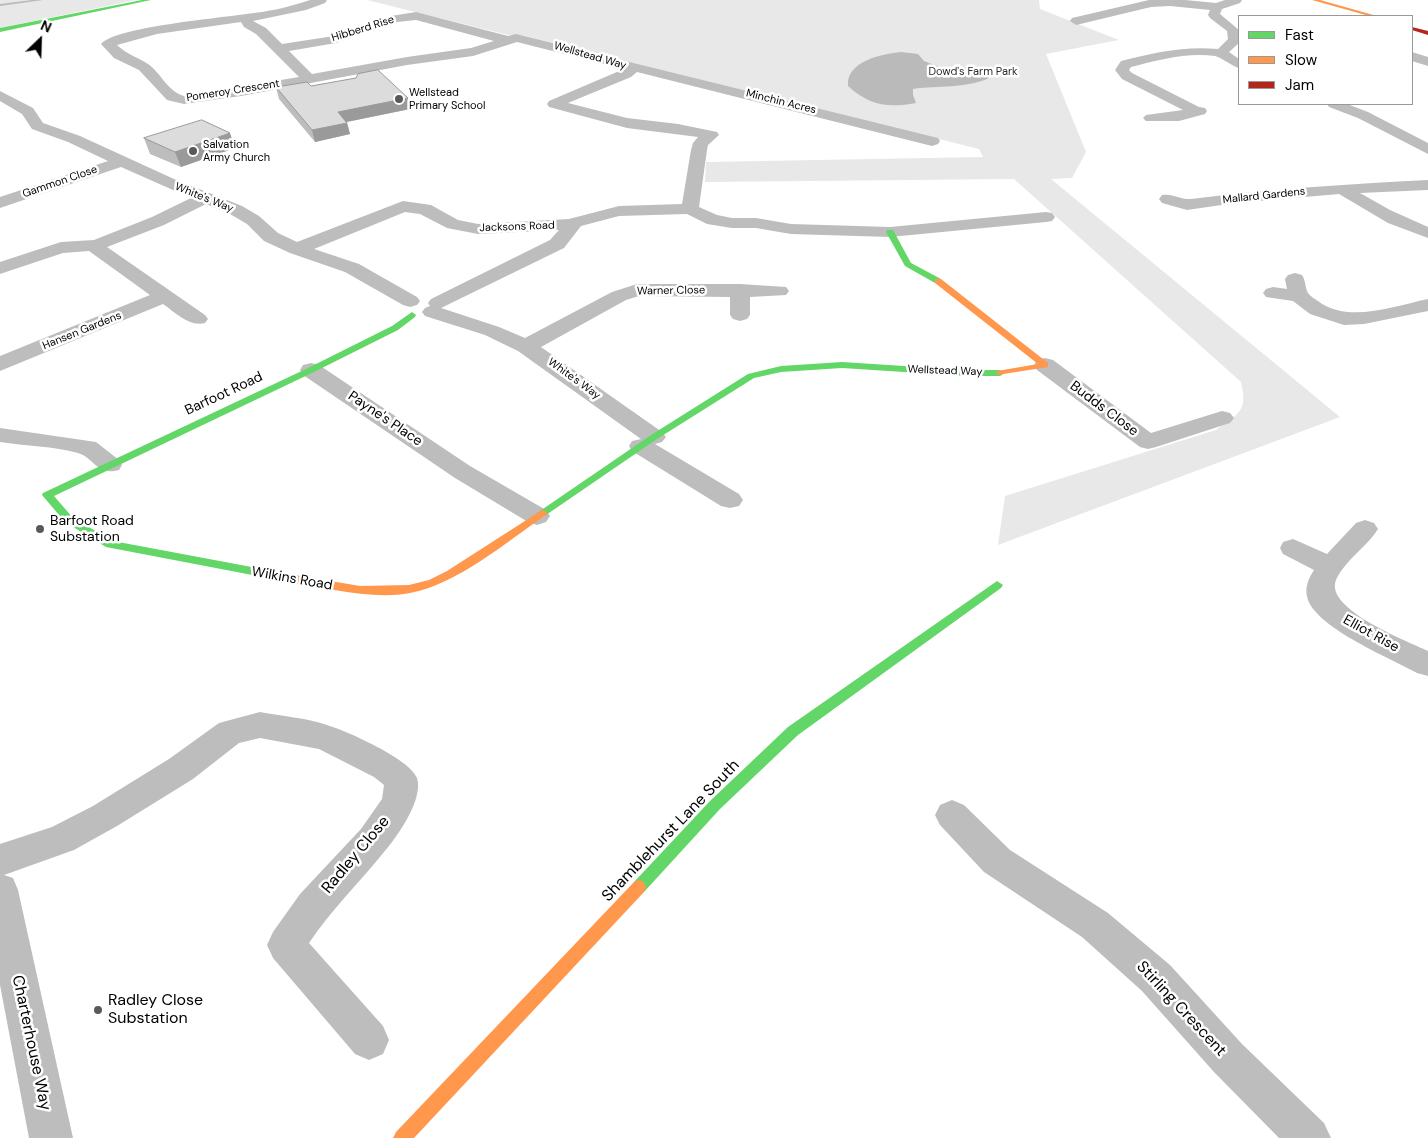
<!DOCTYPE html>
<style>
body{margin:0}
#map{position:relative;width:1428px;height:1138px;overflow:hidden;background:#fff;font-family:"DM Sans",sans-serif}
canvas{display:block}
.legend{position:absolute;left:1238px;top:15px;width:175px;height:90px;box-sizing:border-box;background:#fff;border:1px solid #999;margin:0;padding:6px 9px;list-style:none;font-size:15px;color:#000}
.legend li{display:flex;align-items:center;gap:10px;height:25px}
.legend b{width:25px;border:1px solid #999}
.north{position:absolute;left:15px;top:15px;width:50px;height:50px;-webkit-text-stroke:4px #fff;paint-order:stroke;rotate:24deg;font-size:14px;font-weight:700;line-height:20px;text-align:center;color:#000}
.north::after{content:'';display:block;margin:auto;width:18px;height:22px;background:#000;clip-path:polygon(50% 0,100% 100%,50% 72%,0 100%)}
</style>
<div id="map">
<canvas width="1428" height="1138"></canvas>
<ul class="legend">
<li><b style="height:6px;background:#63d668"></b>Fast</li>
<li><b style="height:6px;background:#ff974d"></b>Slow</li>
<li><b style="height:6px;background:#b3261e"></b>Jam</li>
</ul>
<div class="north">N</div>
</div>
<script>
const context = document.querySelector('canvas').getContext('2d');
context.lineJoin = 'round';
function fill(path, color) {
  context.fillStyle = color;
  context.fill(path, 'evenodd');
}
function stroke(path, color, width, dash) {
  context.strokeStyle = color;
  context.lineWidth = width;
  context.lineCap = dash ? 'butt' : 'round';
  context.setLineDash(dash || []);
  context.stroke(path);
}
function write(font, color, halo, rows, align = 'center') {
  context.font = font + ' "DM Sans",sans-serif';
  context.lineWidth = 5;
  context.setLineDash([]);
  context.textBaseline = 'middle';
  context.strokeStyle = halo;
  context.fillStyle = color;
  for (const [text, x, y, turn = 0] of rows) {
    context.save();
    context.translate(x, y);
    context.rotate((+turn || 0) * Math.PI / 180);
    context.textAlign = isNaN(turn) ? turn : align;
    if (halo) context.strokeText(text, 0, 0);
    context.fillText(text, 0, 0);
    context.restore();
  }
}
fill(new Path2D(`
 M0 0H136L0 28Z
 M367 0H1039L1040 9 1119 40 1046 54 1086 152 1072 178 1051 179 1340 417 998 545 1005 496 1216 430C1239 413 1248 412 1241 382L1014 179 705 182 706 162 983 157 979 149 521 35H508Z`), '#e8e8e8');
fill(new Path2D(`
 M901 52 918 54 924 61 939 67H961L983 70 989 78C965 89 939 85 913 89V95L916 103C888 108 870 106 848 86 846 61 882 54 901 52Z`), '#bababa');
fill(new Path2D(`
 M32 0H43L0 6V4Z`), '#bababa');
fill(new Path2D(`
 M310 0H327L325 3 306 10 253 21 266 28 282 44 334 36 391 16 416 12 508 36 516 34 938 138 940 141 938 144 932 146 637 72 631 77 568 103 627 118 678 124 717 132 719 135 708 145 707 150 699 207 717 215 732 218H756L791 224 890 227 1046 212 1052 213 1055 217 1052 221 1046 222 890 237 791 234 756 228H732L707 224 687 214 619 216 581 226 564 248 441 308 499 327 525 338 612 292 637 284H740L786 287 789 291 786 295 750 297V315L747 319 740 321 733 319 730 315V297L639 296 626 300 541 347 662 432 666 437 662 442 655 444 739 494 743 500 739 506 730 508 721 506 632 451 629 446 632 441 641 439 518 351 485 335 425 316 422 312 425 308 430 306 428 303 431 299 550 240 559 230 478 234 447 228 420 214 405 212 314 249 359 264 417 297 420 301 417 305 410 307 403 305 345 272 290 253 264 241 247 224 230 214 206 204 164 225 107 247 205 315 208 319 205 323C189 327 176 313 163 304L0 371V356L150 295 89 251 63 253 0 274V262L61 242 94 240 152 217 191 198 121 167 0 208V197L108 161 68 142 32 129 22 114 0 101V91L33 108 43 123 80 136 174 179 242 206 259 216 278 233 297 242 403 201 431 205 458 220 478 224 569 219 619 206 682 204 691 150 693 143 698 137 627 128 549 107 547 104 549 101 624 69 517 42 473 56 407 65 241 96 184 104 167 100 139 70 114 58 101 44C115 27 221 18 246 14 267 12 290 7 310 0ZM416 20 494 41 471 48 407 57 312 74 289 51 336 43 397 22ZM241 22 244 27 256 34 299 77 184 96C168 92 161 73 148 64 137 57 126 54 117 45L157 34Z
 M1149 0H1185L1216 3 1225 0H1242L1240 3 1222 9 1220 14 1239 30V43L1229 52 1239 59V68C1231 66 1223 58 1215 56 1188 52 1157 60 1131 67L1129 70 1132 73 1199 107 1205 108 1207 111 1205 114 1179 121H1146L1143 118 1146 115 1183 110 1122 79 1115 70 1121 61C1153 53 1184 46 1218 49L1228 39 1227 31 1210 18 1208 15 1210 10 1170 6 1151 7 1076 25 1070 21 1072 18Z
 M1412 52 1428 57V66L1412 61Z
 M1327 104H1347L1368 112 1428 143V154L1358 118 1329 107Z
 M1428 180V190L1360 193 1390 210 1428 227V238L1388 223 1339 194 1235 203 1187 210 1162 203 1159 199 1162 195C1173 193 1181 200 1191 199 1270 189 1349 184 1428 180Z
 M1295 273 1302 275C1306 281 1305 288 1308 293 1310 296 1315 299 1318 301 1348 324 1394 306 1428 299V311L1364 324 1344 325 1310 314 1293 301 1266 297 1263 293 1266 289 1273 287 1287 289 1285 279 1288 275Z
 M1045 358 1053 360 1151 433 1222 411 1230 413 1234 418 1230 423 1156 447 1148 449 1140 447 1037 370 1034 365 1037 360Z
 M311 363 319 365 470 466 546 510 550 516 546 522 537 525 528 522 455 478 303 375 300 370 303 365Z
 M0 428 96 442 119 460 122 465 119 470C96 476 95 458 78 453 54 446 25 446 0 442Z
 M1365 520 1374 523 1378 529C1367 547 1345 560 1336 580 1324 609 1407 641 1428 651V676L1417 673C1390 658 1319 629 1308 600 1304 589 1308 579 1314 570L1283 554 1280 548 1283 542 1293 539 1327 554 1356 523Z
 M260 712C282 716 306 718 327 725 347 731 410 759 417 778 424 799 397 837 384 852 359 883 331 910 309 943L383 1026 389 1040 383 1054 369 1060 355 1054 273 958 267 945 273 932 300 894 361 829 382 799 384 785 374 777 319 749 260 738 239 743 193 779 117 826 74 850 4 875 13 878 18 890 73 1138H29L0 985V844L52 827 93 806 169 759 219 723Z
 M952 800 964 805 1010 850 1108 913 1170 965 1242 1044 1324 1123 1331 1138H1279L1214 1072 1142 991 1082 937 984 872 940 825 935 815 940 805Z`), '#bdbdbd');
fill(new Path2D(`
 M142 0H151L0 32V28Z
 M887 230H893L911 263 941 279V283H935L905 266 886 232Z
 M412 312 416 315 415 317 398 330 314 372 54 496 73 518 113 541 289 574 293 575 295 578 293 581 289 582 106 547 65 522 42 495 43 493 308 368 392 326Z
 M842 362 966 370H1000L1005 373 1000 376H966L842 368 781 372 754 378 657 439 546 515H538L537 513 651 435 748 374 781 366Z
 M997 581 1003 585 1001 588 798 735 720 809 644 892 639 894 634 892 632 887 634 882 710 801 788 727Z`), '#63d668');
fill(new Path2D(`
 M1312 0H1320L1377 16H1369Z
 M935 279H941L1048 363V367L997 375V371L1038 364 935 283Z
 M542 510 546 511 547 513 546 515C506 542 458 584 410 593 373 600 326 588 289 582L283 578 289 574 360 586 409 585 429 580 447 571Z
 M639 880 644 882 646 887 644 892 414 1138H393L396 1132 634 882Z`), '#ff974d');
fill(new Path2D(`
 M1412 27 1428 31V35L1412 30Z`), '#b3261e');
fill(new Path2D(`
 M311 86 410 109 347 122 350 134 315 142 279 99 276 87Z
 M144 138 235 148 181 167 150 154Z`), '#bdbdbd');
fill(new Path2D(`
 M408 98 410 109 341 123 338 112Z
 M347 123 350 134 315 142 312 130Z
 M230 133 235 148 181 167 175 152Z`), '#9a9a9a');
const building = new Path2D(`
 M378 70 408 98 338 112 347 123 312 130 276 87 307 82 311 86 356 78 358 74Z
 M202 120 230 133 175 152 144 138Z`);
fill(building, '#dcdcdc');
stroke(building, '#9a9a9a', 1);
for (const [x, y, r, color] of [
 [399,99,5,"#595959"],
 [193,151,5,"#595959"],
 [40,529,5,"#595959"],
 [98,1010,5,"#595959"]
]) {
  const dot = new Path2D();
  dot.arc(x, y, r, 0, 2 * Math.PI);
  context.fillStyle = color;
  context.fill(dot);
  stroke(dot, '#fff', 2);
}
write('11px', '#000', '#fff', [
 ["Hibberd Rise",363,29,-17],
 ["Wellstead Way",590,56,16],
 ["Pomeroy Crescent",233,91,-9],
 ["Minchin Acres",781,102,14],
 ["Gammon Close",60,182,-19],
 ["Mallard Gardens",1264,196,-6],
 ["White's Way",204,198,22],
 ["Jacksons Road",517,227,-2],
 ["Warner Close",671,291,-1],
 ["Hansen Gardens",82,331,-22],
 ["Wellstead Way",945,371,2],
 ["White's Way",574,379,36]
]);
write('11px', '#2d2d2d', '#fff', [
 ["Dowd's Farm Park",973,72]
]);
write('11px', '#000', '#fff', [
 ["Wellstead",409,93],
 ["Primary School",409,106],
 ["Salvation",203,145],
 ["Army Church",203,158]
], 'left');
write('14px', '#000', '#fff', [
 ["Barfoot Road",224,394,-25],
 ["Budds Close",1104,409,37],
 ["Payne's Place",385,419,34],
 ["Wilkins Road",292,579,10],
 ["Elliot Rise",1371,634,29]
]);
write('14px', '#000', '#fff', [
 ["Barfoot Road",50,521],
 ["Substation",50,537]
], 'left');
write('16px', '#000', '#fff', [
 ["Shamblehurst Lane South",671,831,-46],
 ["Radley Close",356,855,-50],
 ["Stirling Crescent",1181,1009,47],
 ["Charterhouse Way",31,1043,78]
]);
write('16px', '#000', '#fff', [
 ["Radley Close",108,1001],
 ["Substation",108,1019]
], 'left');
</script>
